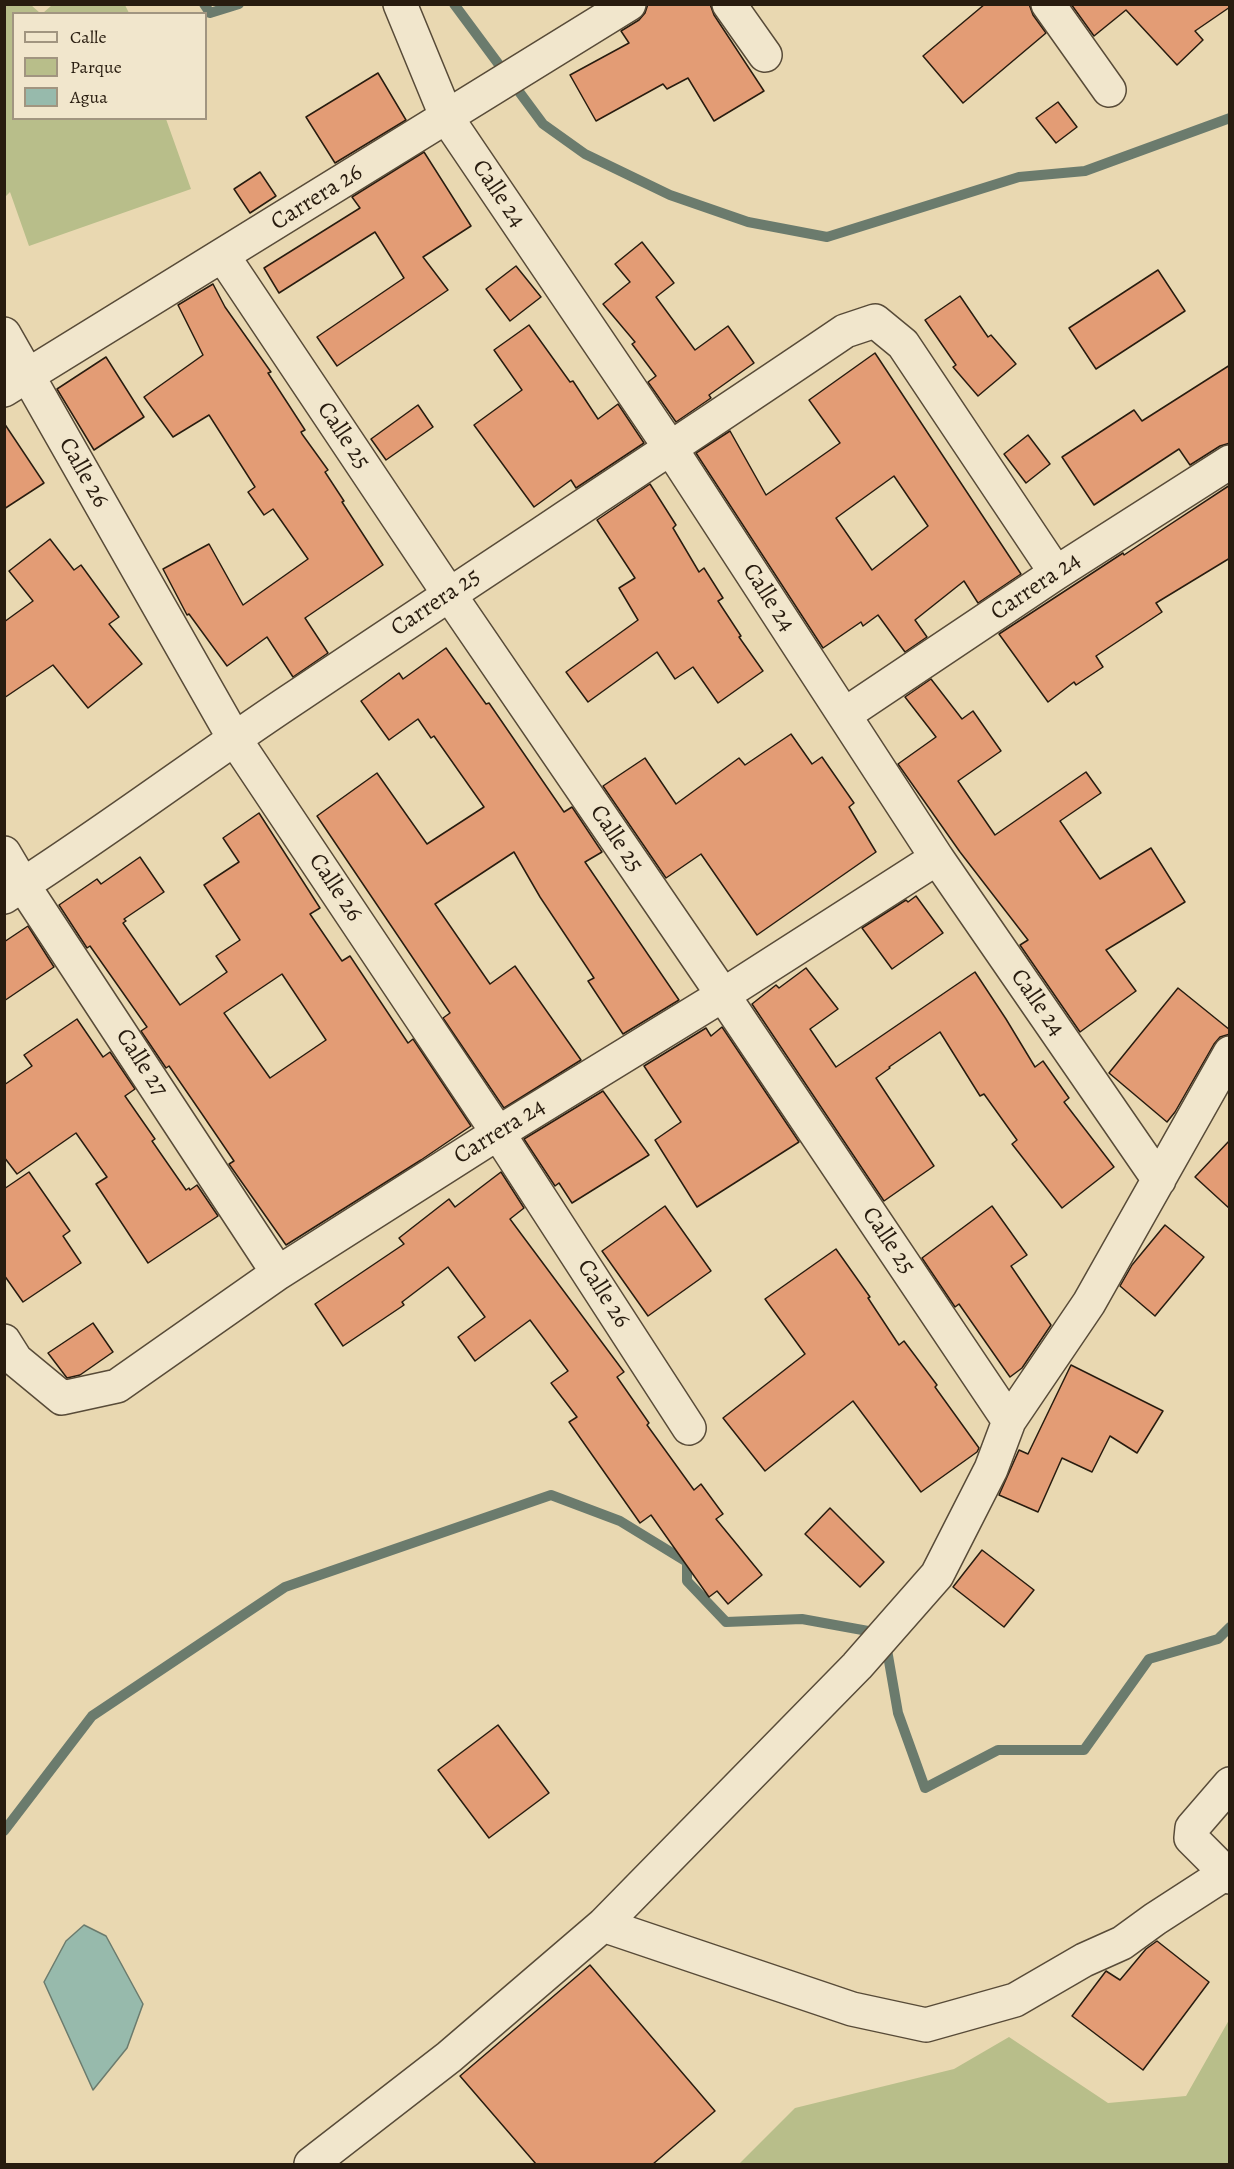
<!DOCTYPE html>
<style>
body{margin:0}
#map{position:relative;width:1234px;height:2169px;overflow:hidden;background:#e9d8b1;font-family:Alegreya,serif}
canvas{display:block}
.frame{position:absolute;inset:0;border:6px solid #281c0f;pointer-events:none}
.legend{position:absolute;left:12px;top:12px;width:195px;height:108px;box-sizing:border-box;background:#f1e6cc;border:2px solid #a19580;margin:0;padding:8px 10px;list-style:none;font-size:18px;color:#281c0f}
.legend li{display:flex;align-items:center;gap:12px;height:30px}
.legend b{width:30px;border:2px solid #a19580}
</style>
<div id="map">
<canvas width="1234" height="2169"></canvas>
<div class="frame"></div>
<ul class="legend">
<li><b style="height:8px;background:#f1e6cc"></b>Calle</li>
<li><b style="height:16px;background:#b8be8a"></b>Parque</li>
<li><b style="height:16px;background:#97baac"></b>Agua</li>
</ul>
</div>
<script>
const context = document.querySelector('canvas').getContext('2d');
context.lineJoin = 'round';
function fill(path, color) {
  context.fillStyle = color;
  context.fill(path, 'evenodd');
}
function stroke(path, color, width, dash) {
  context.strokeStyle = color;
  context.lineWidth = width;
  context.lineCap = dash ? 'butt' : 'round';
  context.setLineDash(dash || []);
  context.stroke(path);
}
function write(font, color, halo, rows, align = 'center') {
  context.font = font + ' Alegreya,serif';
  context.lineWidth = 6;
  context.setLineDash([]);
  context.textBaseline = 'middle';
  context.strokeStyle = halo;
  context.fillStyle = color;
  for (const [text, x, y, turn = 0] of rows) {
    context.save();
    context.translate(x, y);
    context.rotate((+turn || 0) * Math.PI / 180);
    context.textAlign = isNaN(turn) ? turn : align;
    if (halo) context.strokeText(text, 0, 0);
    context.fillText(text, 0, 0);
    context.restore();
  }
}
fill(new Path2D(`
 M5 4 31 5 40 13 14 14V118L166 119 191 189 29 246 10 192 5 197Z
 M52 5H125L129 13H43Z
 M1229 2020V2164H739L795 2108 954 2069 1009 2037 1108 2103 1186 2096Z`), '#b8be8a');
const water = new Path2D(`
 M84 1925 106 1936 143 2004 127 2048 93 2090 44 1982 66 1941Z`);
fill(water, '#97baac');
stroke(water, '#6b7b6d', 1.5);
stroke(new Path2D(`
 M204 4 210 13 239 4
 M454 4 543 124 585 154 670 195 748 222 827 237 1019 177 1085 171 1230 118
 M886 1644 898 1713 925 1788 998 1750H1084L1149 1659 1218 1639 1230 1627
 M4 1831 92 1716 285 1587 551 1495 620 1521 687 1562V1581L726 1622 802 1619 879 1633`), '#6b7b6d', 10);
const building = new Path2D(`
 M648 4H710L714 15 764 91 714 121 688 78 667 89 663 84 596 121 570 75 629 43 621 31 639 20 645 13Z
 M985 4H1029L1033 15 1046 33 963 103 923 56Z
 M1071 4H1230V7L1195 31 1203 40 1177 65 1126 10 1094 36Z
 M378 73 406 120 335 163 306 117Z
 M1058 102 1077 127 1056 143 1036 118Z
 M424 152 471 226 423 257 448 290 337 366 317 337 404 278 375 232 279 293 264 268 360 208 352 197Z
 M260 172 276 196 250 213 234 189Z
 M642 242 674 283 656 297 695 350 728 326 754 363 709 395 711 398 676 422 648 382 656 376 632 344 635 342 603 304 630 282 615 264Z
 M516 266 541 297 510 321 486 289Z
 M1158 270 1185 311 1096 369 1069 328Z
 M213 284 225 307 271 372 268 373 305 430 301 432 302 434 328 470 325 472 344 501 342 502 383 565 305 618 328 653 293 677 267 637 227 666 189 614 187 615 163 569 209 544 243 605 308 559 273 509 264 515 248 492 255 487 209 415 173 437 144 397 203 355 178 305Z
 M960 296 988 337 991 335 1016 364 978 396 953 367 956 365 925 320Z
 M529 325 570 382 573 381 598 419 618 404 644 443 576 488 571 480 534 507 474 425 522 390 494 350Z
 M875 353 1021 574 978 603 964 581 915 620 927 637 905 652 878 615 863 626 861 622 823 648 696 453 730 431 766 495 840 443 809 400ZM894 476 928 526 872 570 836 518Z
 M106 357 144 417 94 450 57 389Z
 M1230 365V443L1220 446 1190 465 1179 449 1094 505 1062 457 1134 410 1142 421Z
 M418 405 433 427 386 460 371 439Z
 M4 423 44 483 4 509Z
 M1028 435 1050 464 1026 483 1004 454Z
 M650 484 676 525 673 528 699 572 704 568 723 598 718 601 741 636 739 637 763 671 718 703 693 667 675 679 657 652 588 702 566 672 638 620 619 588 635 578 597 520Z
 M1230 485V558L1156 603 1162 612 1096 656 1103 667 1076 685 1074 682 1048 702 999 634 1123 553 1124 555 1154 535Z
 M50 539 74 570 81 565 119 617 109 624 142 664 88 708 53 665 4 698V622L33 601 9 571Z
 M446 648 486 704 489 703 564 812 572 807 602 852 585 862 679 1000 623 1034 588 981 594 978 540 897 514 852 435 904 490 984 515 966 581 1060 504 1108 443 1018 450 1013 317 816 377 773 427 844 484 807 434 736 431 738 418 719 389 740 361 701 399 673 403 679Z
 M931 679 962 719 973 711 1001 751 958 781 995 835 1086 772 1101 793 1060 821 1100 879 1151 848 1185 902 1106 950 1136 991 1080 1032 1020 945 1028 940 960 852 898 764 936 737 905 697Z
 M791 734 812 764 822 757 854 803 849 807 876 852 757 935 701 854 666 878 603 786 645 758 676 804 739 758 745 765Z
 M259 813 320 908 310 914 342 961 350 956 408 1043 413 1039 471 1126 421 1160 286 1245 229 1164 234 1161 202 1114 169 1066 166 1068 141 1031 147 1027 90 946 87 948 59 905 97 879 101 884 140 857 164 892 124 919 126 921 123 923 180 1005 227 972 216 956 240 940 204 885 239 862 223 838ZM282 974 326 1040 270 1078 224 1013Z
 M916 896 943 933 892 969 862 928 906 900 908 902Z
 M28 926 54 967 4 1001V942Z
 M806 968 838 1009 810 1029 836 1067 975 972 1006 1019 1035 1067 1043 1061 1069 1098 1064 1102 1114 1167 1062 1208 1012 1144 1017 1140 984 1094 980 1096 940 1032 889 1067 890 1068 876 1078 934 1166 884 1201 752 1004 776 985 779 988Z
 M1178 988 1230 1030V1034L1220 1037 1214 1044 1175 1112 1167 1122 1109 1073Z
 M77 1019 103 1057 110 1052 135 1089 125 1096 155 1139 152 1141 186 1190 189 1188 190 1190 197 1185 218 1216 148 1263 96 1184 107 1177 76 1133 17 1174 4 1157V1085L32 1066 24 1055Z
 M722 1027 799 1142 697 1207 655 1140 681 1122 644 1066 706 1028 711 1036Z
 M603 1091 649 1155 572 1203 559 1183 555 1186 524 1139Z
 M1230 1140V1209L1195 1177Z
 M29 1172 70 1231 63 1236 81 1263 23 1302 4 1275V1189Z
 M501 1172 524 1208 510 1219 624 1372 617 1377 649 1423 647 1425 694 1490 701 1484 723 1514 716 1519 762 1575 728 1604 717 1591 709 1597 651 1515 640 1523 569 1422 577 1417 551 1383 568 1371 530 1320 475 1361 458 1337 485 1317 448 1267 402 1302 404 1305 343 1346 315 1304 404 1244 399 1238 449 1199 455 1207Z
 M665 1206 711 1271 648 1316 602 1251Z
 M992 1206 1027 1255 1011 1266 1051 1325 1022 1368 1010 1377 959 1304 955 1307 922 1258Z
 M1165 1225 1204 1257 1155 1316 1120 1286 1132 1265Z
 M836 1249 870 1297 868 1298 899 1345 904 1341 937 1385 935 1387 979 1448 977 1452 921 1492 853 1401 765 1471 723 1418 805 1354 765 1299Z
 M93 1323 113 1352 80 1375 67 1378 48 1353Z
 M1071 1365 1163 1411 1137 1453 1110 1436 1092 1472 1062 1458 1038 1512 999 1495 1019 1450 1028 1454Z
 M830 1508 884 1562 860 1587 805 1534Z
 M982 1550 1034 1590 1004 1627 953 1587Z
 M498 1725 549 1793 489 1838 438 1770Z
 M1157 1941 1209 1982 1143 2070 1072 2016 1106 1971 1120 1980 1146 1949Z
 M590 1965 715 2111 653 2164H536L460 2076Z`);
fill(building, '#e39c75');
stroke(building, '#281c0f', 1.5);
const minor = new Path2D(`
 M400 4 447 118 671 449 937 858 1159 1180
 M729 4 765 55
 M1048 4 1109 90
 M223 256 449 594 723 995 1009 1421
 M4 334 234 738 498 1133 689 1428
 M4 390 629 4
 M844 715 1056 573 1230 462
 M4 853 23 885 278 1273
 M4 897C102 835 194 765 290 701 474 577 661 456 845 331L875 321 903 344 1056 573
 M4 1341 16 1360 62 1398 117 1386 278 1273 498 1133 723 995 937 858
 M1230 1784 1192 1828 1191 1838 1230 1877
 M603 1925 852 2009 926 2025 1015 2000 1084 1960 1122 1943 1155 1919 1226 1873
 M311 2164 449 2057 603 1925 857 1666 937 1575 991 1469 1009 1421 1089 1303 1230 1053`);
stroke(minor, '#584b38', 36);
stroke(minor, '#f1e6cc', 33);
write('24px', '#281c0f', '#f1e6cc', [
 ["Calle 24",498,194,56],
 ["Carrera 26",317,198,-32],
 ["Calle 25",343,436,56],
 ["Calle 26",83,473,60],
 ["Carrera 24",1036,587,-34],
 ["Calle 24",768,598,57],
 ["Carrera 25",436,603,-34],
 ["Calle 25",616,839,56],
 ["Calle 26",335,888,56],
 ["Calle 24",1037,1003,55],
 ["Calle 27",141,1063,57],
 ["Carrera 24",500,1132,-32],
 ["Calle 25",888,1241,56],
 ["Calle 26",603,1294,57]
]);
</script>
